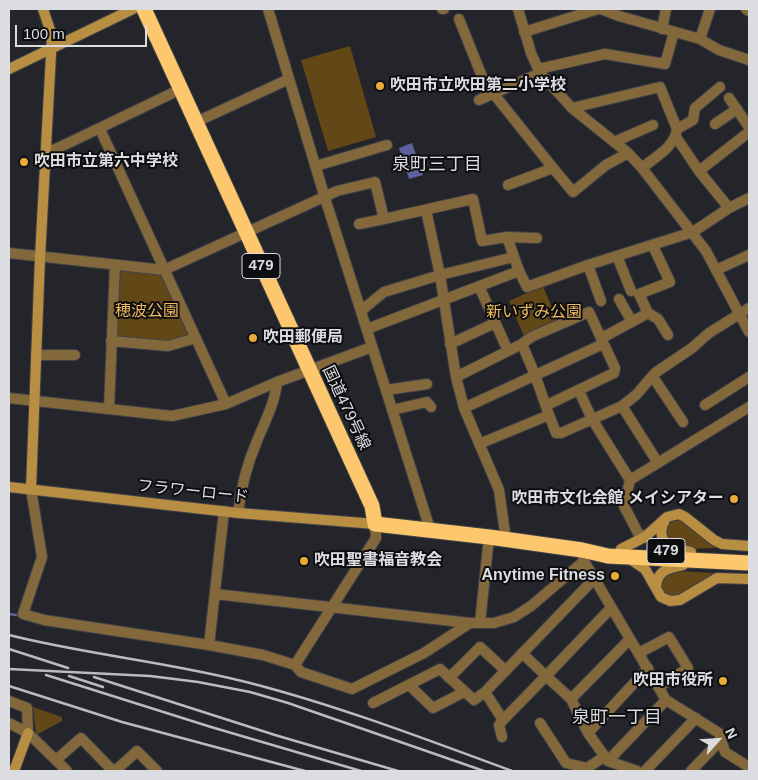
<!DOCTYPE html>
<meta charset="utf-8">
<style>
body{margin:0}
#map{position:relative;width:758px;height:780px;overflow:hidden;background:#24252b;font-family:Arial,sans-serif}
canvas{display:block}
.frame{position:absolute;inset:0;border:10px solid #dcdde1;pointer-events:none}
.north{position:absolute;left:693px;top:715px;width:50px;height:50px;-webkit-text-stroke:4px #0e0e11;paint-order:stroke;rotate:64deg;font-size:14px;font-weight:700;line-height:20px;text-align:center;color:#dcdde1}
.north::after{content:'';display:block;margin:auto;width:18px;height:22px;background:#dcdde1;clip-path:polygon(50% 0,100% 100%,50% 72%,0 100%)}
.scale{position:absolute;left:15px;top:25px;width:132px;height:22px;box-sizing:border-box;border:2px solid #dcdde1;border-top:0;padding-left:6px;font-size:15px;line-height:18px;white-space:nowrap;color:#dcdde1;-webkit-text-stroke:4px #0e0e11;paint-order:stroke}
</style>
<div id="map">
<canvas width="758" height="780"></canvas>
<div class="frame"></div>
<div class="north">N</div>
<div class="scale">100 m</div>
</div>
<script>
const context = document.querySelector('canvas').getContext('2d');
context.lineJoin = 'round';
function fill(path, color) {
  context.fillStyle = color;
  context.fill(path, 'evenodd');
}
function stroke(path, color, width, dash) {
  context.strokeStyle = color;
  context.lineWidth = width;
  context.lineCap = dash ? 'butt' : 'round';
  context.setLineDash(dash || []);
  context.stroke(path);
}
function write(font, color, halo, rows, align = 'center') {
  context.font = font + ' Arial,"Noto Sans JP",sans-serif';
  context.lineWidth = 4;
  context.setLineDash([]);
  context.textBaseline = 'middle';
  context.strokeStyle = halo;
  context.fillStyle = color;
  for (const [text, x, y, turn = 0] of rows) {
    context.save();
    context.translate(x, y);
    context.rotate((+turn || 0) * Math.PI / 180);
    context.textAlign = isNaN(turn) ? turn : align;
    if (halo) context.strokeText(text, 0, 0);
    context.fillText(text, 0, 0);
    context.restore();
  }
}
fill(new Path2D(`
 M350 46 376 137 328 151 301 60Z
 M122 270 160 274 189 333 187 338 167 343 119 339 116 334 119 273Z
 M543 286 559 325 525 339 509 301Z
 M678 520 685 523 717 546 718 548C706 548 692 550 681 547 664 543 656 524 678 520Z
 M680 571 715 573 716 574C704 582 691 593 677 596 657 600 655 575 680 571Z
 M33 707 62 717V721L36 735Z`), '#624717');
fill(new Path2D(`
 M412 143 423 175 409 179 399 148Z`), '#5f619e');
stroke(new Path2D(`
 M9 614 16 615`), '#5f619e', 2.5);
const street = new Path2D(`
 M268 9 325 198 430 529
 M442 9H444
 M518 9 531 53 540 73 572 108 628 153 642 168 706 251 749 332
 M601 9 619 16 700 39 719 50 749 60
 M746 9 749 11
 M459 19 487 89 493 93 553 168
 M662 29 666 9
 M524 32 598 9
 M700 39 710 9
 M729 98 749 127
 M479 100 540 73 543 68 605 54 665 64 674 32
 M572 108 660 87 677 129 693 120 695 108 720 87
 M196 122 289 79
 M715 124 737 109
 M100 129 226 404
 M676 137 699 171
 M614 142 653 125
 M46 152 58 148 181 89
 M316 166 387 145
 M642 168C655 157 675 147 677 129
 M508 185 553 168 573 192 606 165 628 153
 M729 208 699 171 749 132
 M426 210 440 275 456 377 464 408 499 490 506 540
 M359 224 384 219
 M507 237 519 271 527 287 588 265 693 232 729 208 749 198
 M9 253 164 270 337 191 375 182 384 219 473 199 482 241 507 237 537 238
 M617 256 631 291
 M588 265 601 301
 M716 270 749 255
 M479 286 508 351
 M619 299 632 322
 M362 310 384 292 440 275 514 257
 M648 313 658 319 668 335
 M367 329 519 271
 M602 338 648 313 639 294 670 282 653 246
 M111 341 168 346 196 338
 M450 344 495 323
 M36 355H75
 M456 377 522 344
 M653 377 683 422
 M386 390 427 384
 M579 391 592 419 630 480 624 506 638 533 645 537
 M9 398 172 416 226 404 277 382 372 347
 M547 405 614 373 615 368 589 312 531 337 522 344 535 375 549 415
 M705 405 749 377
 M622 406 658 463
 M464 408 603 344
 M109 409 115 265
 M392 410 427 402 431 407
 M479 444 549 415 556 433H561L622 406 636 395 655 373 692 348 709 333 749 308
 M630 480 749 407
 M31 489 42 557 23 614 44 620 209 645 263 655 295 665 301 672 352 689 424 653 470 623H494L514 617 531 606 584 561
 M238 513C241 488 247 464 257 441 265 421 275 403 277 382
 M583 556 584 561 666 700 719 733 725 752 749 767
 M215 594 470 623
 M480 623 489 537
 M209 645 224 511
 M522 653 546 676 611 608
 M639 653 669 637 688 668 659 687
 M295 665 376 538 375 524
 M449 678 480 647 506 671
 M409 685 433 708 464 692
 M485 692 595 578
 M571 699 630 639
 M9 701 27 708 28 733
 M373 703 440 669 474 700 485 692 503 720 546 676 571 699 588 733 608 761 666 700
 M9 723 28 733 67 771
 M540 723 566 763 587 768 604 757
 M588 733 648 668
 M502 737 499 725 503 720
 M56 760 81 738 113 771
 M608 761 637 771
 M115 771 137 751 157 771
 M645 771 696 718
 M691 771 721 740`);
const secondary = new Path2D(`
 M9 69 133 9
 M9 487 238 513 375 524
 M31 489 40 258 52 36 43 9
 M665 520C660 529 660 535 666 545L691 552
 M621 549 645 537 667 517 679 514 685 517 714 540 722 544 749 546
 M633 561 645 569 661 597 670 601 680 600 717 578 749 579
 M656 587C657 570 669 568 683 565
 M14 771 28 733`);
const highway = new Path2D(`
 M144 9 372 506 375 524 489 537 582 550 608 556 749 563`);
stroke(street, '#414248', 12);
stroke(secondary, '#414248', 12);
stroke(highway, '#414248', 17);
stroke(street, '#83683c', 10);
stroke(secondary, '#b88e43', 10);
stroke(highway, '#fdc86d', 15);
stroke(new Path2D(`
 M9 635C88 655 171 662 250 683 339 706 425 739 512 771
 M9 649 68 668
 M9 669 150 676 198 682 250 692 288 703 484 771
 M46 675 211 727 361 771
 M69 676 103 687
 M94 677 275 735 398 771
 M9 686 122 722 305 771`), '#babbbf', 2.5);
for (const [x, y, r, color] of [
 [380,86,5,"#e8ab37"],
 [24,162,5,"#e8ab37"],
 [253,338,5,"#e8ab37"],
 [734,499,5,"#e8ab37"],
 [304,561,5,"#e8ab37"],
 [615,576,5,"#e8ab37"],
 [723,681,5,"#e8ab37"]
]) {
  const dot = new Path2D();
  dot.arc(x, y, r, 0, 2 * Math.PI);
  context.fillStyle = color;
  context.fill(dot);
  stroke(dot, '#0e0e11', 2);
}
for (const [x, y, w] of [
 [261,266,38],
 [666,551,38]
]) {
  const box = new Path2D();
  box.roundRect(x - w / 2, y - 12.5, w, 25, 4);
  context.fillStyle = '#0e0e11';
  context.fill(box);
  stroke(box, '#dcdde1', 1);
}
write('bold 15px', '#dcdde1', null, [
 ["479",261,266],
 ["479",666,551]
]);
write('bold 16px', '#dcdde1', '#0e0e11', [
 ["吹田市立吹田第二小学校",390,86],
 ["吹田市立第六中学校",34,162],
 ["吹田郵便局",263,338],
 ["吹田市文化会館 メイシアター",724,499,"right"],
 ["吹田聖書福音教会",314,561],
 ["Anytime Fitness",605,576,"right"],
 ["吹田市役所",713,681,"right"]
], 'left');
write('16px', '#eeba5d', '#0e0e11', [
 ["穂波公園",147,312],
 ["新いずみ公園",534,313]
]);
write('16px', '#dcdde1', '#0e0e11', [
 ["国道479号線",346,408,65],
 ["フラワーロード",193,492,6]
]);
write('18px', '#dcdde1', '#0e0e11', [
 ["泉町三丁目",437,165],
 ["泉町一丁目",617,718]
]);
</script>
